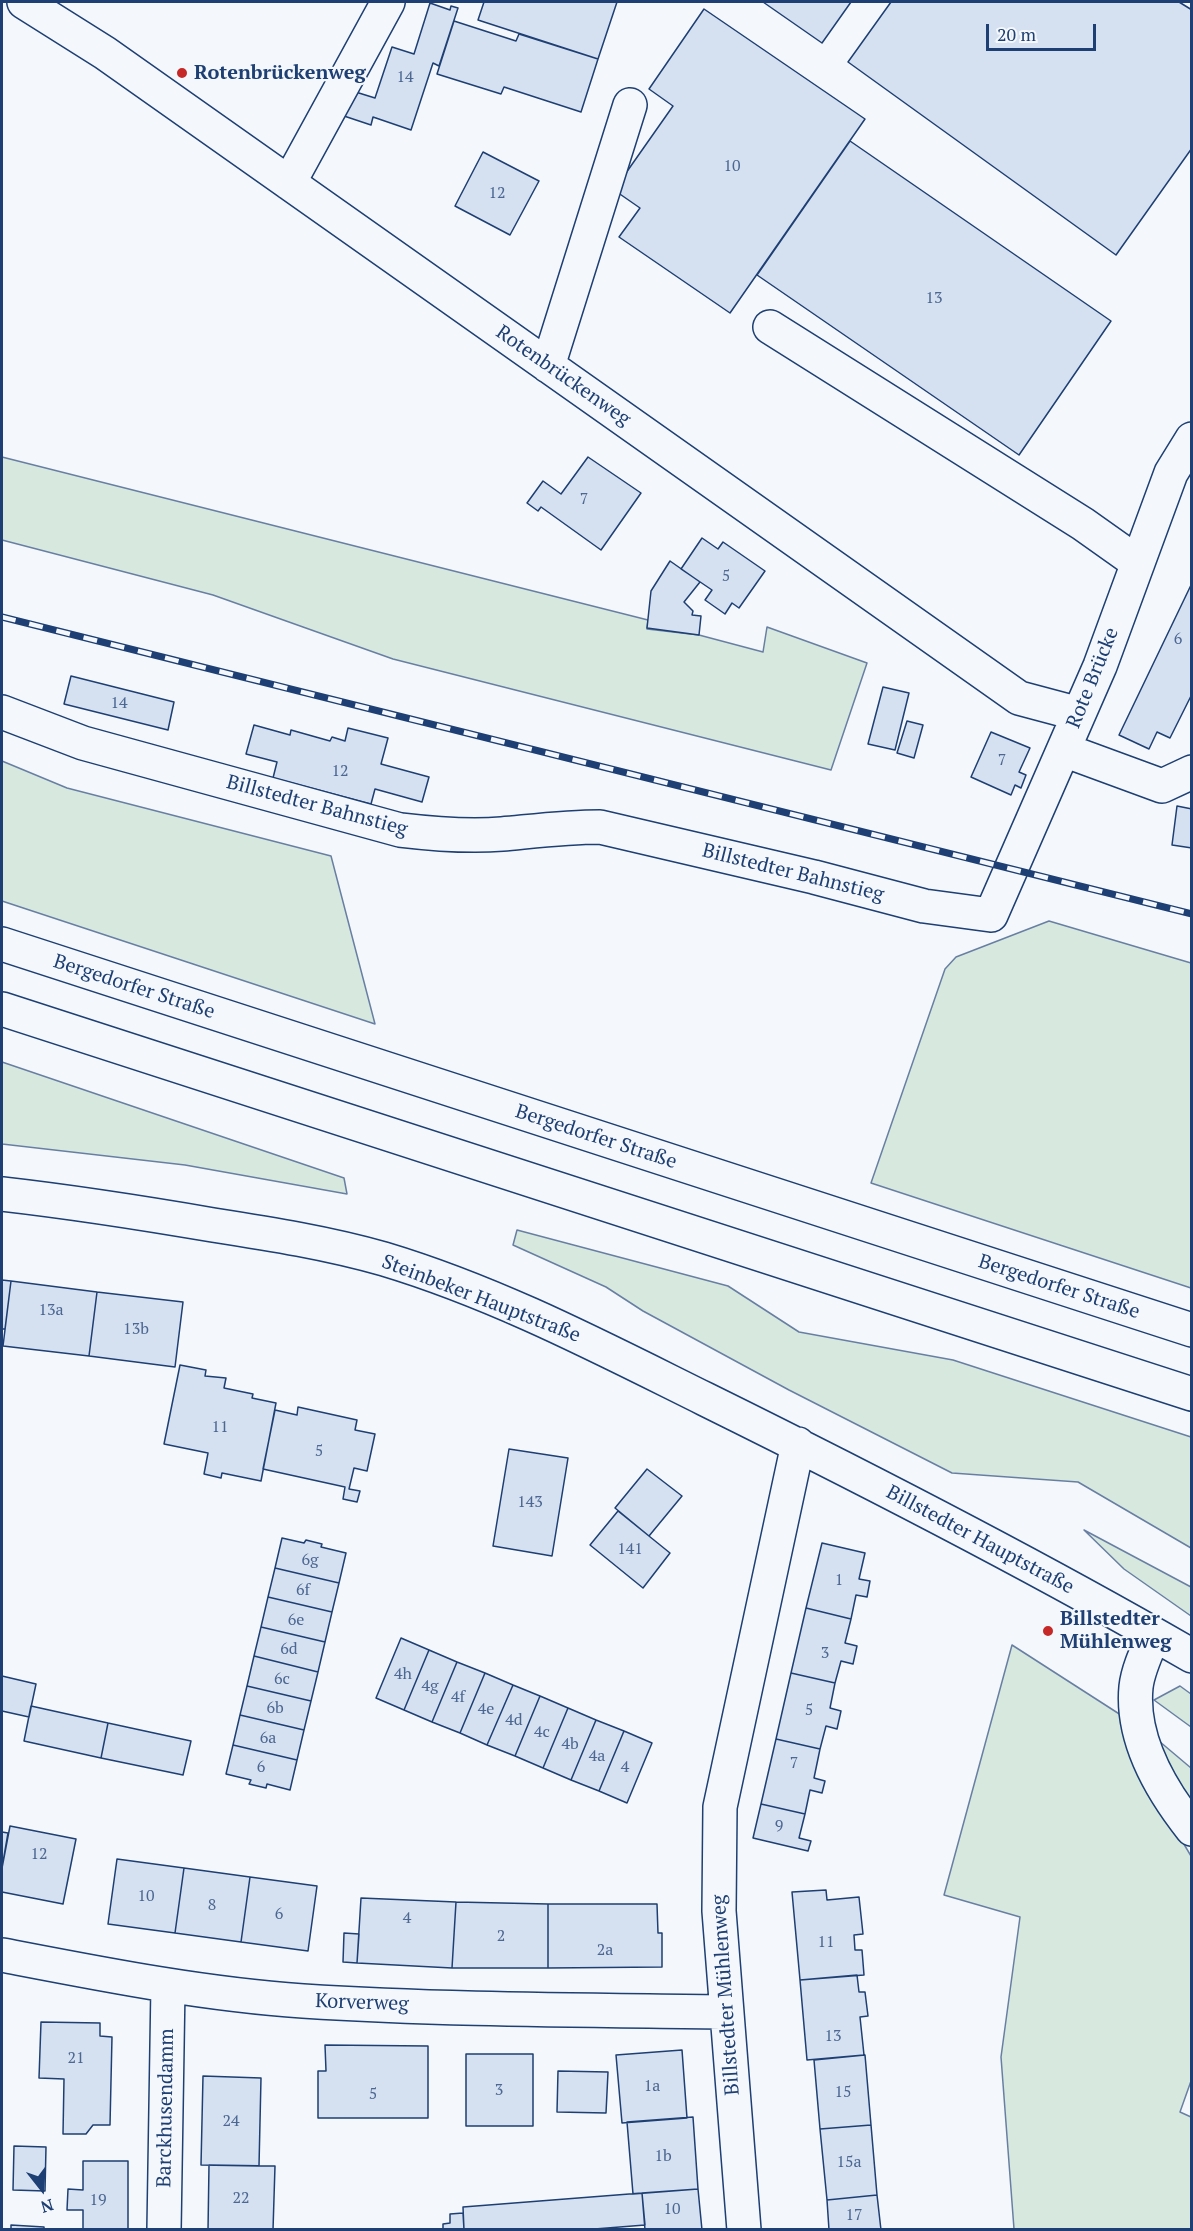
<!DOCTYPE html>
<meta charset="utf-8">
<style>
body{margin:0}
#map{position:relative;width:1193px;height:2231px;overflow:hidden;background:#f4f7fb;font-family:"PT Serif",serif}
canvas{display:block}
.frame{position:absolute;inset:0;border:3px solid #1d3f73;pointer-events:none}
.north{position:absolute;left:12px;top:2159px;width:60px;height:60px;-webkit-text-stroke:4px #f4f7fb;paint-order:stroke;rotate:163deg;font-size:16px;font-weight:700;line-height:24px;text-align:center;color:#1d3f73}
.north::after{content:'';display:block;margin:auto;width:21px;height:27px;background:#1d3f73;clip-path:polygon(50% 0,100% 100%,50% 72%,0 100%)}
.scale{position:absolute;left:986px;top:24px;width:110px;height:27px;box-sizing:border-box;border:3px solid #1d3f73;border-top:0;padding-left:8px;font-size:18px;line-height:21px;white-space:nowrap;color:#1d3f73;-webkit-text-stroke:4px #f4f7fb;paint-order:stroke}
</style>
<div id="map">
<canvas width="1193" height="2231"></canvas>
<div class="frame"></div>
<div class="north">N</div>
<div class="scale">20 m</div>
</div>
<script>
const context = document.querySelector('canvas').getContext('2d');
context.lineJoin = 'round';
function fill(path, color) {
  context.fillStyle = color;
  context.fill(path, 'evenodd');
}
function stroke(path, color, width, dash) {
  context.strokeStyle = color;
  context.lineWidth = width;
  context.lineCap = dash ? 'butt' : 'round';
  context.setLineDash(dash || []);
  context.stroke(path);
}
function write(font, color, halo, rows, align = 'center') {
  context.font = font + ' "PT Serif",serif';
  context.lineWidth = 4.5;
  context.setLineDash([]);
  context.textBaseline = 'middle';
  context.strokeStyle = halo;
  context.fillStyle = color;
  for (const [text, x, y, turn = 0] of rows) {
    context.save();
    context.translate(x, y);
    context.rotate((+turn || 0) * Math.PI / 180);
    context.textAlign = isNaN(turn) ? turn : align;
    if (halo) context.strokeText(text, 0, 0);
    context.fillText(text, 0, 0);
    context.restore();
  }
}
const green = new Path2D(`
 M2 457 648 620 647 629 699 635 763 652 767 627 867 663 831 770 393 659 213 595 2 540Z
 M2 761 67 788 331 856 375 1024 2 901Z
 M1049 921 1191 963V1288L871 1183 945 969 956 957Z
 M2 1062 344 1178 347 1194 185 1165 2 1144Z
 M517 1230 728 1286 799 1332 953 1360 1191 1437V1548L1078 1482 952 1473 789 1390 643 1311 606 1287 513 1245Z
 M1084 1530 1191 1587V1616L1124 1569Z
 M1012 1645 1124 1717 1154 1794 1191 1856V2081L1180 2112 1191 2117V2229H1014L1001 2057 1020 1917 944 1895Z
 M1180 1686 1191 1694V1727L1154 1700Z
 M1159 1741 1191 1768V1798L1185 1799Z`);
fill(green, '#d7e8df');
stroke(green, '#687fa3', 1.5);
const building = new Path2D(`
 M484 2H617L598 59 478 20Z
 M763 2H851L822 43Z
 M891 2H1179L1192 10V148L1116 255 848 62Z
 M430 3 450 10 451 6 458 8 439 66 433 63 411 130 373 117 371 125 338 114 346 89 375 98 392 47 414 54Z
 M704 9 865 119 730 313 619 237 640 208 614 190 673 106 649 89Z
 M454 21 516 41 519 34 598 59 581 112 504 87 501 94 437 74Z
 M850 141 1111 321 1019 455 757 275Z
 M483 152 539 181 510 235 455 206Z
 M588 457 641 493 601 550 541 507 538 511 527 503 543 481 561 494Z
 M702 538 718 549 723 542 765 571 739 608 732 603 725 614 705 600 712 590 681 569Z
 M670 561 700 582 684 602 693 611 692 615 701 616 699 635 647 628 651 591Z
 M1192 583V694L1170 738 1157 732 1149 749 1119 735Z
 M71 676 174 702 168 730 64 704Z
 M883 687 909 693 895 750 868 744Z
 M907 721 923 725 914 758 897 753Z
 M254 725 290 735 291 730 330 741 332 737 345 741 348 728 388 738 381 764 429 777 422 802 375 789 371 804 273 778 277 762 246 754Z
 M991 732 1030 748 1019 772 1026 775 1021 788 1015 785 1011 795 971 777Z
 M1177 806 1192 809V848L1172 845Z
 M2 1280 11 1281 5 1329H2Z
 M11 1281 97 1292 89 1356 3 1346Z
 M97 1292 183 1302 175 1367 89 1356Z
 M180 1365 206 1370 205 1376 226 1378 224 1388 253 1394 252 1398 276 1403 261 1481 222 1473 221 1478 204 1474 208 1453 164 1444Z
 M298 1407 357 1420 355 1430 375 1434 367 1471 354 1468 349 1489 360 1491 357 1502 343 1499 345 1487 263 1469 275 1410 297 1415Z
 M509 1449 568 1458 552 1556 493 1546Z
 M647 1469 682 1496 649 1536 615 1508Z
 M618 1511 670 1553 643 1588 590 1545Z
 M282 1538 304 1543 306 1540 322 1544 321 1547 346 1553 339 1583 275 1568Z
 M822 1543 865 1553 859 1579 870 1581 867 1597 856 1595 851 1619 806 1608Z
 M275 1568 339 1583 332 1612 268 1597Z
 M268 1597 332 1612 325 1642 261 1627Z
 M806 1608 851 1619 845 1643 857 1646 853 1664 841 1661 835 1683 791 1673Z
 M261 1627 325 1642 318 1672 254 1656Z
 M401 1638 429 1650 404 1710 376 1698Z
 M429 1650 457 1662 432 1722 404 1710Z
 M254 1656 318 1672 311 1701 247 1686Z
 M457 1662 485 1673 460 1733 432 1722Z
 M485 1673 513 1685 487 1745 460 1733Z
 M791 1673 835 1683 830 1708 841 1711 837 1729 826 1726 820 1749 776 1739Z
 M2 1676 36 1684 29 1717 2 1711Z
 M513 1685 540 1696 515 1756 487 1745Z
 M247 1686 311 1701 304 1730 240 1715Z
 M540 1696 568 1708 543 1768 515 1756Z
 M31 1706 108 1723 101 1758 24 1741Z
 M568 1708 596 1720 571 1780 543 1768Z
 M240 1715 304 1730 297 1760 233 1745Z
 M596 1720 624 1731 599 1791 571 1780Z
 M108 1723 191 1741 183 1775 101 1758Z
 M624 1731 652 1743 627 1803 599 1791Z
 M776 1739 820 1749 814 1778 825 1781 822 1793 810 1790 805 1814 761 1804Z
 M233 1745 297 1760 290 1790 267 1784 266 1788 249 1784 251 1780 226 1774Z
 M761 1804 805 1814 799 1838 811 1841 808 1851 753 1838Z
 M10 1826 76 1839 63 1904 2 1892V1868Z
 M2 1832 8 1833 2 1868Z
 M117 1859 184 1868 175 1933 108 1924Z
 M184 1868 250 1877 241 1942 175 1933Z
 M250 1877 317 1886 308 1951 241 1942Z
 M826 1890 827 1900 859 1897 863 1934 854 1935 855 1950H862L864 1975 800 1980 792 1892Z
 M361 1898 456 1902 452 1968 357 1963Z
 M456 1902 548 1904V1968H452Z
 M548 1904H657L658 1933H662V1967L548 1968Z
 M344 1933 359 1934 357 1963 343 1962Z
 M857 1975 859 1992H865L868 2016 860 2017 864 2055 807 2060 800 1980Z
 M41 2022 100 2023V2036L112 2037 110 2125H93L86 2134H63L64 2079 39 2078Z
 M325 2045 428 2046V2118H318V2071H326Z
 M682 2050 687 2118 622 2123 616 2055Z
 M466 2054H533V2126H466Z
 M865 2055 871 2125 820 2129 814 2060Z
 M558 2071 608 2072 606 2113 557 2112Z
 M203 2076 261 2078 259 2166 201 2165Z
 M693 2117 698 2189 633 2194 627 2122Z
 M871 2125 877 2195 827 2200 820 2129Z
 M14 2146 46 2147 45 2191 13 2190Z
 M83 2161H128V2230H83V2210H67L68 2189 83 2190Z
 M209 2165 275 2166 273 2230H208Z
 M698 2189 702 2230H645L642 2193Z
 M642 2193 645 2225 582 2230H464L463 2207Z
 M877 2195 881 2230H829L827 2200Z
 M463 2213 464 2230H443V2224L450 2223V2214Z
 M11 2225 44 2227V2230H11Z`);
fill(building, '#d5e0f0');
stroke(building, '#1d3f73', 1.5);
const minor = new Path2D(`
 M24 2 105 53 1019 698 1079 714
 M289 183 388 2
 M770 327 1083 524 1138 563
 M548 366 630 105
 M2 712 83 743 400 830C434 834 468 837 502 834 535 831 567 827 600 827L814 877 924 906 991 915 1100 666 1171 473 1192 439
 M1064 750 1162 786 1192 772
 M2 1194C72 1202 143 1213 213 1225 271 1234 328 1243 384 1259 497 1293 600 1347 705 1399 869 1480 1033 1564 1192 1656
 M1154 1635C1147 1651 1138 1669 1136 1687 1131 1738 1161 1790 1192 1829
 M2 1955C101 1974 201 1994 303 2001 443 2010 585 2010 726 2012
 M164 2230 168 1986
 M744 2230 719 1911 720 1807 798 1444`);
const highway = new Path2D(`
 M2 944 1192 1330
 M2 1009 1192 1394`);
stroke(minor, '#1d3f73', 36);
stroke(highway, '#1d3f73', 36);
stroke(minor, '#f4f7fb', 33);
stroke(highway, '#f4f7fb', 33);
const rail = new Path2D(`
 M2 617 1192 914`);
stroke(rail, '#1d3f73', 7);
stroke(rail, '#f4f7fb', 4.5, [14]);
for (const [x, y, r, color] of [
 [182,73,6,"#c62828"],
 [1048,1631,6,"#c62828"]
]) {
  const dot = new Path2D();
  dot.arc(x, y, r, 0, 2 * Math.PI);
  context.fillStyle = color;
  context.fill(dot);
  stroke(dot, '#f4f7fb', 2);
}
write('16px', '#4b6792', null, [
 ["14",405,77],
 ["10",732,166],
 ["12",497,193],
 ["13",934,298],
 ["7",584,499],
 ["5",726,576],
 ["6",1178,639],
 ["14",119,703],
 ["7",1002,760],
 ["12",340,771],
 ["13a",51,1310],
 ["13b",136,1329],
 ["11",220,1427],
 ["5",319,1451],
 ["143",530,1502],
 ["141",630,1549],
 ["6g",310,1560],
 ["1",839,1580],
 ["6f",303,1590],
 ["6e",296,1620],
 ["6d",289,1649],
 ["3",825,1653],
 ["4h",403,1674],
 ["6c",282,1679],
 ["4g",430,1686],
 ["4f",458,1697],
 ["6b",275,1708],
 ["4e",486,1709],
 ["5",809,1710],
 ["4d",514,1720],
 ["4c",542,1732],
 ["6a",268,1738],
 ["4b",570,1744],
 ["4a",597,1756],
 ["7",794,1763],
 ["6",261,1767],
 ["4",625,1767],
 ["9",779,1826],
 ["12",39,1854],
 ["10",146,1896],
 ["8",212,1905],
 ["6",279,1914],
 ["4",407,1918],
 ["2",501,1936],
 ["11",826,1942],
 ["2a",605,1950],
 ["13",833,2036],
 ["21",76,2058],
 ["1a",652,2086],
 ["3",499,2090],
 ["15",843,2092],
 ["5",373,2094],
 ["24",231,2121],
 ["1b",663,2156],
 ["15a",849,2162],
 ["22",241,2198],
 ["19",98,2200],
 ["10",672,2209],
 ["17",854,2215]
]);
write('bold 20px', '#1d3f73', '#f4f7fb', [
 ["Rotenbrückenweg",194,73],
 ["Billstedter",1060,1619],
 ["Mühlenweg",1060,1642]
], 'left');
write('20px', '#1d3f73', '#f4f7fb', [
 ["Rotenbrückenweg",563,376,35],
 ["Rote Brücke",1093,678,-68],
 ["Billstedter Bahnstieg",317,806,15],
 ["Billstedter Bahnstieg",793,873,14],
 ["Bergedorfer Straße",134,987,18],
 ["Bergedorfer Straße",596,1137,18],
 ["Bergedorfer Straße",1059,1287,18],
 ["Steinbeker Hauptstraße",481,1299,21],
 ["Billstedter Hauptstraße",980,1540,28],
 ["Billstedter Mühlenweg",726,1995,-94],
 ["Korverweg",362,2003,2],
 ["Barckhusendamm",166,2108,-89]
]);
</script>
